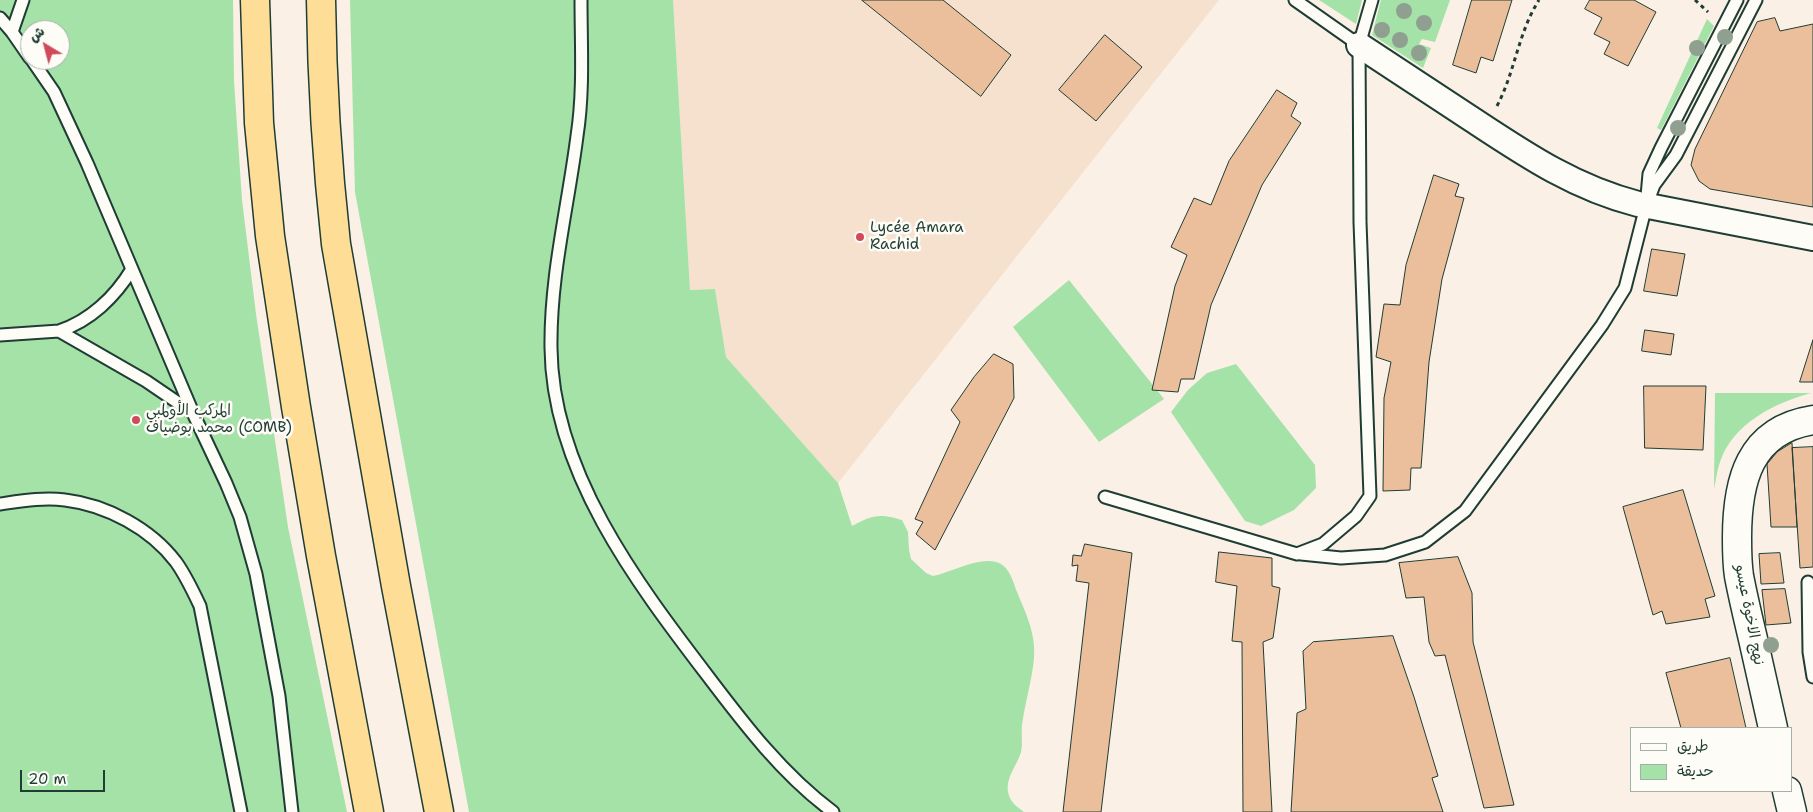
<!DOCTYPE html>
<meta charset="utf-8">
<style>
body{margin:0}
#map{position:relative;width:1813px;height:812px;overflow:hidden;background:#faf0e5;font-family:"Shantell Sans","Playpen Sans Arabic",sans-serif}
canvas{display:block}
.legend{position:absolute;left:1630px;top:727px;width:162px;height:65px;box-sizing:border-box;background:#fdfcf7;border:1px solid #a4b0a9;margin:0;padding:6px 9px;list-style:none;font-size:15px;color:#1f3d34}
.legend li{display:flex;align-items:center;gap:10px;height:25px}
.legend b{width:25px;border:1px solid #a4b0a9}
.north{position:absolute;left:20px;top:20px;width:50px;height:50px;box-sizing:border-box;background:#fdfcf7;border:1px solid #a4b0a9;border-radius:50%;rotate:323deg;font-size:14px;font-weight:700;line-height:20px;text-align:center;color:#1f3d34}
.north::after{content:'';display:block;margin:auto;width:18px;height:22px;background:#d1495b;clip-path:polygon(50% 0,100% 100%,50% 72%,0 100%)}
.scale{position:absolute;left:20px;top:770px;width:85px;height:22px;box-sizing:border-box;border:2px solid #1f3d34;border-top:0;padding-left:6px;font-size:15px;line-height:18px;white-space:nowrap;color:#1f3d34;-webkit-text-stroke:4px #fdfcf7;paint-order:stroke}
</style>
<div id="map">
<canvas width="1813" height="812"></canvas>
<ul class="legend">
<li><b style="height:6px;background:#fdfcf7"></b>طريق</li>
<li><b style="height:14px;background:#a4e2a8"></b>حديقة</li>
</ul>
<div class="north">ش</div>
<div class="scale">20 m</div>
</div>
<script>
const context = document.querySelector('canvas').getContext('2d');
context.lineJoin = 'round';
function fill(path, color) {
  context.fillStyle = color;
  context.fill(path, 'evenodd');
}
function stroke(path, color, width, dash) {
  context.strokeStyle = color;
  context.lineWidth = width;
  context.lineCap = dash ? 'butt' : 'round';
  context.setLineDash(dash || []);
  context.stroke(path);
}
function write(font, color, halo, rows, align = 'center') {
  context.font = font + ' "Shantell Sans","Playpen Sans Arabic",sans-serif';
  context.lineWidth = 5;
  context.setLineDash([]);
  context.textBaseline = 'middle';
  context.strokeStyle = halo;
  context.fillStyle = color;
  for (const [text, x, y, turn = 0] of rows) {
    context.save();
    context.translate(x, y);
    context.rotate((+turn || 0) * Math.PI / 180);
    context.textAlign = isNaN(turn) ? turn : align;
    if (halo) context.strokeText(text, 0, 0);
    context.fillText(text, 0, 0);
    context.restore();
  }
}
fill(new Path2D(`
 M673 0H1219L838 483 726 357 715 289 690 290Z`), '#f6e1cf');
fill(new Path2D(`
 M0 0H233L234 81 242 200 256 314 288 527 347 812H0ZM30 30H60V60H30Z
 M350 0H673L690 290 715 289 726 357 838 483 852 526C872 515 879 513 902 520L908 532 909 550 911 559 926 573 933 576C952 572 978 557 996 562 1009 565 1013 581 1017 592 1026 614 1036 633 1034 658 1032 680 1025 703 1022 725 1021 734 1023 744 1021 752 1017 766 1006 776 1008 792 1010 802 1016 806 1024 812H469L355 192Z
 M1319 0H1362L1356 24Z
 M1381 0H1450L1435 42 1422 39 1419 44 1431 48 1423 68 1372 35Z
 M1707 19 1714 26 1661 130 1657 128Z
 M1069 280 1164 399 1099 442 1013 327Z
 M1236 364 1315 465 1316 488 1294 510 1261 526 1245 521 1171 412 1188 390 1207 373Z
 M1715 393H1811C1775 403 1733 423 1720 462 1717 470 1716 480 1714 489Z`), '#a4e2a8');
const building = new Path2D(`
 M862 0H943L1011 55 981 96Z
 M1472 0H1512L1493 61 1481 57 1476 73 1453 65Z
 M1590 0H1634L1656 12 1628 66 1604 54 1610 42 1594 34 1602 18 1585 9Z
 M1775 18 1780 31 1813 24V207L1710 189 1699 181 1691 165 1695 149 1757 22Z
 M1105 35 1142 67 1096 121 1059 90Z
 M1277 90 1297 103 1291 116 1301 123 1262 185 1211 305 1194 379H1181L1178 392 1152 390 1175 286 1187 255 1171 247 1194 198 1211 205 1229 161Z
 M1434 175 1459 184 1455 196 1464 198 1442 279 1429 362 1421 468H1411L1410 490 1383 491 1384 398 1391 362 1376 357 1384 304 1400 305 1406 265Z
 M1652 249 1685 254 1677 296 1644 291Z
 M1645 330 1674 334 1671 355 1642 351Z
 M1813 340V382H1800Z
 M994 354 1013 364 1014 398 935 550 916 534 923 522 915 519 960 422 951 410 974 377Z
 M1644 386H1706L1703 450 1645 448Z
 M1792 443 1797 527H1771L1767 464 1777 452Z
 M1813 447V567L1800 568 1792 448Z
 M1683 490 1715 596 1705 599 1710 617 1666 624 1662 611 1653 615 1623 507Z
 M1085 544 1132 553 1101 812H1063L1089 583 1076 581 1078 565 1072 566 1073 555 1081 556Z
 M1219 552 1272 558V586L1280 588 1273 638 1263 642 1272 812H1243L1242 642 1232 641 1237 586 1216 582Z
 M1780 553 1784 583 1761 584 1759 554Z
 M1458 557 1472 593 1473 642 1514 805 1484 808 1445 655 1435 656 1429 642 1424 597 1406 598 1399 563Z
 M1785 589 1791 623 1766 625 1762 590Z
 M1393 636 1414 697 1438 776 1432 778 1443 812H1291L1297 713 1306 709 1303 651 1313 642Z
 M1730 658 1746 728H1681L1666 673Z`);
fill(building, '#ecbf9c');
stroke(building, '#1f3d34', 1);
const lane = new Path2D(`
 M23 0 12 32 30 58
 M581 0C581 45 584 91 577 136 568 207 550 276 551 348 552 471 636 582 707 675 744 724 783 775 833 812
 M1295 0 1359 45
 M0 18 12 32
 M32 60 54 92 87 163 193 413
 M1647 196 1649 174 1661 148 1737 0
 M59 331C90 321 115 297 132 269
 M0 335 59 331 146 381 193 413 226 483 240 517 256 574 279 696 292 812
 M1105 497 1297 554 1323 544 1356 516 1370 496 1360 222 1359 45 1372 0
 M0 504C21 501 44 497 65 500 107 505 151 529 176 562 186 576 193 591 200 606L241 812
 M1301 554 1341 558 1385 555 1425 542 1465 511 1602 325 1625 288 1646 206 1654 185 1676 155 1756 0
 M1808 582 1809 652 1813 677`);
const street = new Path2D(`
 M1359 45C1397 70 1435 95 1473 120 1526 155 1575 188 1638 204L1813 238`);
const secondary = new Path2D(`
 M1773 728C1766 698 1760 669 1753 639 1748 618 1743 597 1739 576 1737 563 1737 550 1737 538 1737 481 1749 430 1813 420
 M1787 791 1792 812`);
const highway = new Path2D(`
 M255 0 259 123 270 236 296 407 321 556 369 812
 M321 0C322 82 327 163 336 244L396 586 439 812`);
stroke(lane, '#1f3d34', 15);
stroke(street, '#1f3d34', 28);
stroke(secondary, '#1f3d34', 31);
stroke(highway, '#1f3d34', 31);
stroke(new Path2D(`
 M1695 0 1708 12
 M1497 106C1515 72 1518 33 1539 0`), '#1f3d34', 3, [4, 4]);
stroke(lane, '#fdfcf7', 11);
stroke(street, '#fdfcf7', 24);
stroke(secondary, '#fdfcf7', 28);
stroke(highway, '#fedd96', 28);
context.fillStyle = '#90a090';
for (const [x, y] of [
 [1404,11],
 [1424,23],
 [1382,30],
 [1725,37],
 [1400,40],
 [1697,48],
 [1419,53],
 [1678,128],
 [1771,645]
]) {
  context.beginPath();
  context.arc(x, y, 8, 0, 2 * Math.PI);
  context.fill();
}
for (const [x, y, r, color] of [
 [860,237,5,"#d1495b"],
 [136,420,5,"#d1495b"]
]) {
  const dot = new Path2D();
  dot.arc(x, y, r, 0, 2 * Math.PI);
  context.fillStyle = color;
  context.fill(dot);
  stroke(dot, '#fdfcf7', 2);
}
write('15px', '#1f3d34', '#fdfcf7', [
 ["Lycée Amara",870,228],
 ["Rachid",870,245],
 ["المركب الأولمبي",146,411],
 ["محمد بوضياف (COMB)",146,428]
], 'left');
write('15px', '#1f3d34', '#fdfcf7', [
 ["نهج الاخوة عيسو",1749,615,79]
]);
</script>
